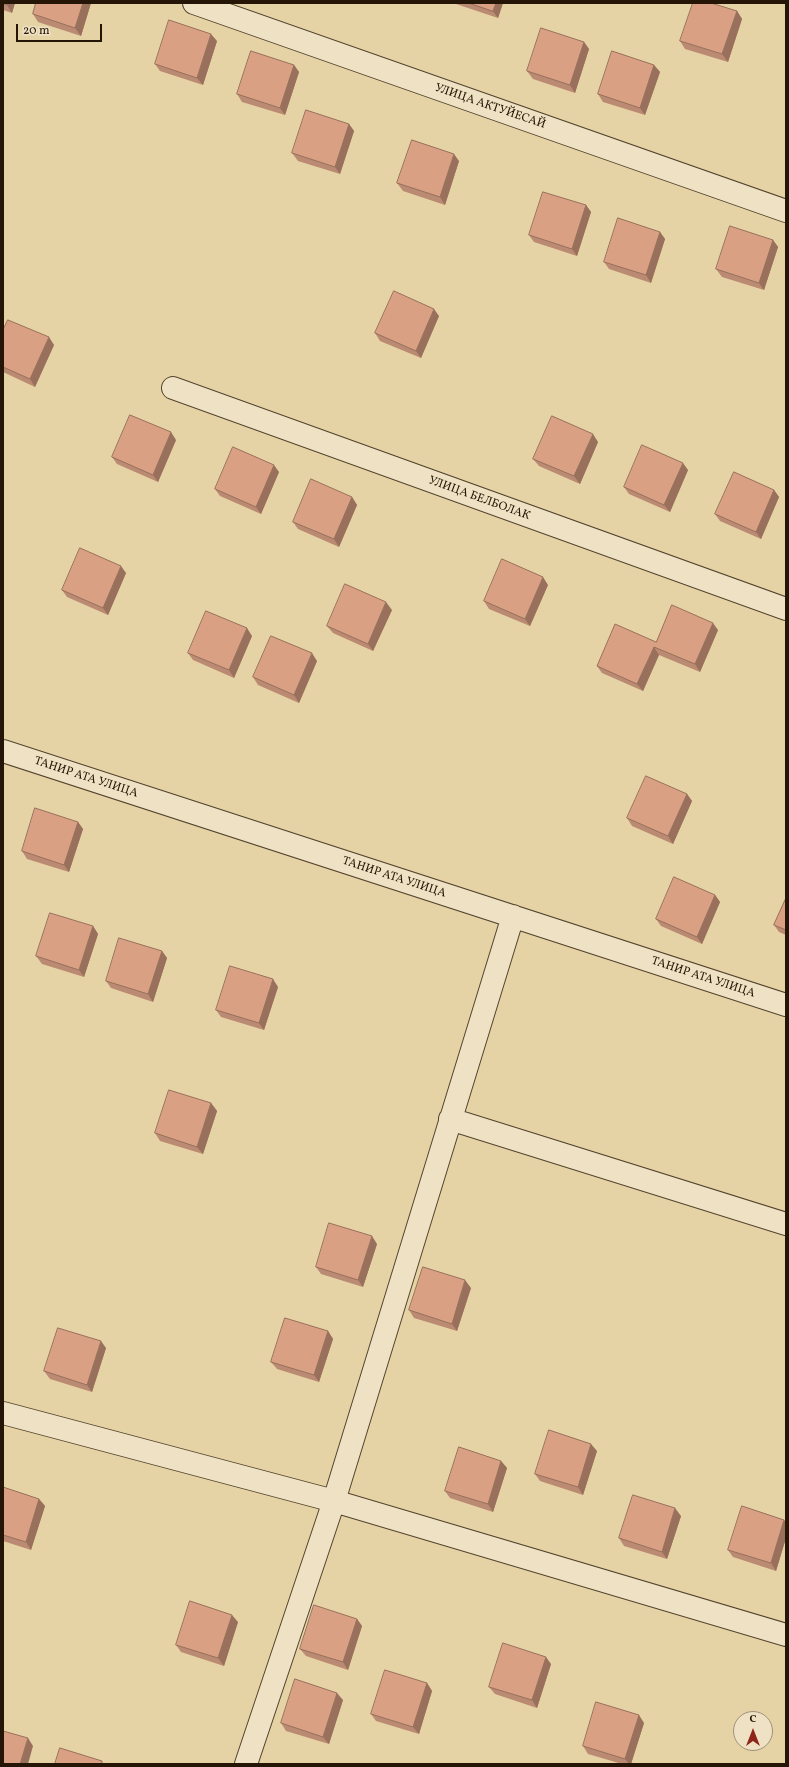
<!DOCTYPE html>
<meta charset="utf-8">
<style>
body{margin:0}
#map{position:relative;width:789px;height:1767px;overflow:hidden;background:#e6d3a5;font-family:Vollkorn,serif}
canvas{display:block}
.frame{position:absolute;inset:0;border:4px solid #241506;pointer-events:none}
.north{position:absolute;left:733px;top:1711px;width:40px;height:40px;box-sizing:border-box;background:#efe2c4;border:1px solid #9e9078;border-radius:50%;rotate:0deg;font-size:11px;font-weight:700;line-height:16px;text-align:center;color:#241506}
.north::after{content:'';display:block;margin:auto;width:14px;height:18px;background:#8f2418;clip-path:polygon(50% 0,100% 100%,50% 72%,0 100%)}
.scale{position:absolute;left:16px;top:24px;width:86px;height:18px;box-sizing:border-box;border:2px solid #241506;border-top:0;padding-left:5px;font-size:12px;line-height:14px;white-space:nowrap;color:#241506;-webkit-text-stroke:3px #efe2c4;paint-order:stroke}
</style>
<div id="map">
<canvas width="789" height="1767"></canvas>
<div class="frame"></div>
<div class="north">С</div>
<div class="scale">20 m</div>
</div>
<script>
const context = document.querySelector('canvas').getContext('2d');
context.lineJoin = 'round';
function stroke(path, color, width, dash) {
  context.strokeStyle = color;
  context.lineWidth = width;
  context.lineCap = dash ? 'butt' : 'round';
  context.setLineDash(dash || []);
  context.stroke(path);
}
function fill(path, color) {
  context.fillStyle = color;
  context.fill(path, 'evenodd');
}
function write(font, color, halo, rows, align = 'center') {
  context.font = font + ' Vollkorn,serif';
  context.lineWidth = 3.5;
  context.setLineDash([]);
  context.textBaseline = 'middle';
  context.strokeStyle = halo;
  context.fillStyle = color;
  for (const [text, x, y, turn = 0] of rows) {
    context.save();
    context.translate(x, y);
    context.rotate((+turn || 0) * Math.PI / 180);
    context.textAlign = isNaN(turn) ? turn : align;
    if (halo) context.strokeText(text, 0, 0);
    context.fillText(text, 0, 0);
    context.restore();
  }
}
const minor = new Path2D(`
 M194 3 786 211
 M173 388 786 609
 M3 751 786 1005
 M450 1119 786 1224
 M3 1413 334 1501 786 1635
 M246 1764 334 1501 513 916`);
stroke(minor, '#54442e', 24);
stroke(minor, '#efe2c4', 22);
fill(new Path2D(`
 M3 3H15L12 13 3 10Z
 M36 3H91L81 36 38 22 33 14Z
 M455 3H503L498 18 456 4Z
 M737 11 742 19 728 62 685 49 680 41Z
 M217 41 203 85 160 71 155 64Z
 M584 42 589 49 575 93 533 79 527 71Z
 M294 65 299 72 285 115 242 102 237 94Z
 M654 65 660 72 645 115 603 102 598 94Z
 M349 124 354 131 340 174 298 161 292 153Z
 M459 161 445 205 403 191 397 183Z
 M586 205 591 212 577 256 534 242 529 235Z
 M660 232 665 239 651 283 609 269 604 262Z
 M773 240 778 247 764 290 722 277 716 269Z
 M439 316 421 358 380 341 375 333Z
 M3 330 54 345 35 387 3 372Z
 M176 440 158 482 117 464 112 457Z
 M598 442 580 484 539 466 533 459Z
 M688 470 670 512 629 494 624 487Z
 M279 472 261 514 220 496 215 489Z
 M774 490 779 497 761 539 720 521 715 514Z
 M352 497 357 505 339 547 298 529 293 522Z
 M126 573 108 615 67 597 62 590Z
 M548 585 530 626 489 609 484 601Z
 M392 610 373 651 333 633 327 626Z
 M718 630 700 672 659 655 643 691 602 673 597 666 656 642Z
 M252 636 234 678 193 660 188 653Z
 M317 661 299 703 258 685 253 677Z
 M687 794 692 801 673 844 632 826 627 818Z
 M78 822 83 829 69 872 27 859 22 851Z
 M715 895 720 902 702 944 661 926 656 919Z
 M786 898V935L779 932 774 925Z
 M93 926 98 934 84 977 42 964 36 956Z
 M162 951 167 958 153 1002 111 988 106 981Z
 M278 987 264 1030 221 1017 216 1010Z
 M211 1103 217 1111 203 1154 160 1141 155 1133Z
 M377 1244 363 1287 321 1274 316 1267Z
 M471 1288 457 1331 414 1318 409 1310Z
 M328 1331 333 1339 319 1382 277 1369 271 1362Z
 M106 1348 92 1392 50 1379 44 1371Z
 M597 1451 583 1495 540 1481 535 1474Z
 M501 1461 507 1468 493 1512 450 1498 445 1491Z
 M3 1487 39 1499 45 1506 31 1550 3 1541Z
 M681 1516 667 1559 624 1546 619 1538Z
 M784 1520 786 1523V1538L776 1571 733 1557 728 1550Z
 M357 1619 362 1626 348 1670 306 1656 300 1649Z
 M238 1622 224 1666 181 1652 176 1645Z
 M551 1664 537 1708 495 1694 489 1687Z
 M427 1683 432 1691 419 1734 376 1721 371 1714Z
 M343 1700 329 1744 286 1731 281 1723Z
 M644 1723 631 1764H622L588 1754 583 1746Z`), '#bb8a72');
fill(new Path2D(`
 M7 3H15L12 13 7 5Z
 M83 3H91L81 36 75 28Z
 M496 3H503L498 18 493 11Z
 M737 11 742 19 728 62 722 54Z
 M211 34 217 41 203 85 197 78Z
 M584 42 589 49 575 93 570 85Z
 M294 65 299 72 285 115 280 108Z
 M654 65 660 72 645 115 640 108Z
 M349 124 354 131 340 174 335 167Z
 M454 154 459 161 445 205 440 197Z
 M586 205 591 212 577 256 572 249Z
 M660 232 665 239 651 283 646 275Z
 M773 240 778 247 764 290 759 283Z
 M434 309 439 316 421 358 416 351Z
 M49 337 54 345 35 387 30 379Z
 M171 432 176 440 158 482 153 475Z
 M593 434 598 442 580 484 574 476Z
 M683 463 688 470 670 512 664 505Z
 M274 465 279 472 261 514 256 507Z
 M774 490 779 497 761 539 756 532Z
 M352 497 357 505 339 547 334 539Z
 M121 566 126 573 108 615 103 608Z
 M543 577 548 585 530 626 525 619Z
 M386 602 392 610 373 651 368 644Z
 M713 623 718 630 700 672 695 664Z
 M247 628 252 636 234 678 229 670Z
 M654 647 659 655 643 691 637 684Z
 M312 653 317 661 299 703 294 695Z
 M687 794 692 801 673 844 668 836Z
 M78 822 83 829 69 872 64 865Z
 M715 895 720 902 702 944 697 937Z
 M93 926 98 934 84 977 79 970Z
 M162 951 167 958 153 1002 148 994Z
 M273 979 278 987 264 1030 259 1023Z
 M211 1103 217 1111 203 1154 197 1147Z
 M372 1236 377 1244 363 1287 358 1280Z
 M465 1280 471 1288 457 1331 452 1324Z
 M328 1331 333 1339 319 1382 314 1375Z
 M101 1341 106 1348 92 1392 87 1385Z
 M591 1444 597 1451 583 1495 578 1487Z
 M501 1461 507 1468 493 1512 488 1504Z
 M39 1499 45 1506 31 1550 26 1542Z
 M675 1508 681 1516 667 1559 662 1552Z
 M784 1520 786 1523V1538L776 1571 771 1563Z
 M232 1615 238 1622 224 1666 218 1658Z
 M357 1619 362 1626 348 1670 343 1662Z
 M546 1657 551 1664 537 1708 532 1700Z
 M427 1683 432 1691 419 1734 413 1727Z
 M337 1693 343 1700 329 1744 323 1737Z
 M639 1715 644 1723 631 1764H629L625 1759Z
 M28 1738 33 1746 28 1764H20Z`), '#98705c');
const building = new Path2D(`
 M3 3H7V5L3 4Z
 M36 3H83L75 28 33 14Z
 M469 3H496L493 11Z
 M693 3H711L737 11 722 54 680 41Z
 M169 20 211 34 197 78 155 64Z
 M541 28 584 42 570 85 527 71Z
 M251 51 294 65 280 108 237 94Z
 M612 51 654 65 640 108 598 94Z
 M306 110 349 124 335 167 292 153Z
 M412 140 454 154 440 197 397 183Z
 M543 192 586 205 572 249 529 235Z
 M618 218 660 232 646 275 604 262Z
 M730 226 773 240 759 283 716 269Z
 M394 291 434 309 416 351 375 333Z
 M8 320 49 337 30 379 3 367V330Z
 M130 415 171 432 153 475 112 457Z
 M552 416 593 434 574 476 533 459Z
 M642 445 683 463 664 505 624 487Z
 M233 447 274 465 256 507 215 489Z
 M734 472 774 490 756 532 715 514Z
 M311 479 352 497 334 539 293 522Z
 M80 548 121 566 103 608 62 590Z
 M502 559 543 577 525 619 484 601Z
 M345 584 386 602 368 644 327 626Z
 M672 605 713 623 695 664 654 647 637 684 597 666 615 624 656 642Z
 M206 611 247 628 229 670 188 653Z
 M271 636 312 653 294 695 253 677Z
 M646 776 687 794 668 836 627 818Z
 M35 808 78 822 64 865 22 851Z
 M674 877 715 895 697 937 656 919Z
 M786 898V930L774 925Z
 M50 913 93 926 79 970 36 956Z
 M119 938 162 951 148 994 106 981Z
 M230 966 273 979 259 1023 216 1010Z
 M169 1090 211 1103 197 1147 155 1133Z
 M329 1223 372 1236 358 1280 316 1267Z
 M423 1267 465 1280 452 1324 409 1310Z
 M285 1318 328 1331 314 1375 271 1362Z
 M58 1328 101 1341 87 1385 44 1371Z
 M549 1430 591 1444 578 1487 535 1474Z
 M459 1447 501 1461 488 1504 445 1491Z
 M3 1487 39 1499 26 1542 3 1535Z
 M633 1495 675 1508 662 1552 619 1538Z
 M742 1506 784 1520 771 1563 728 1550Z
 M190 1601 232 1615 218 1658 176 1645Z
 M314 1605 357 1619 343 1662 300 1649Z
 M503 1643 546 1657 532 1700 489 1687Z
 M385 1670 427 1683 413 1727 371 1714Z
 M295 1679 337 1693 323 1737 281 1723Z
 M596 1702 639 1715 625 1759 583 1746Z
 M3 1731 28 1738 20 1764H3Z
 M60 1748 102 1761V1764H55Z`);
fill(building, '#d9a084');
stroke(building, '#98705c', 1);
write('12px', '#241506', '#efe2c4', [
 ["УЛИЦА АКТУЙЕСАЙ",490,107,19],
 ["УЛИЦА БЕЛБОЛАК",479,499,20],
 ["ТАНИР АТА УЛИЦА",86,778,18],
 ["ТАНИР АТА УЛИЦА",394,878,18],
 ["ТАНИР АТА УЛИЦА",703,978,18]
]);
</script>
